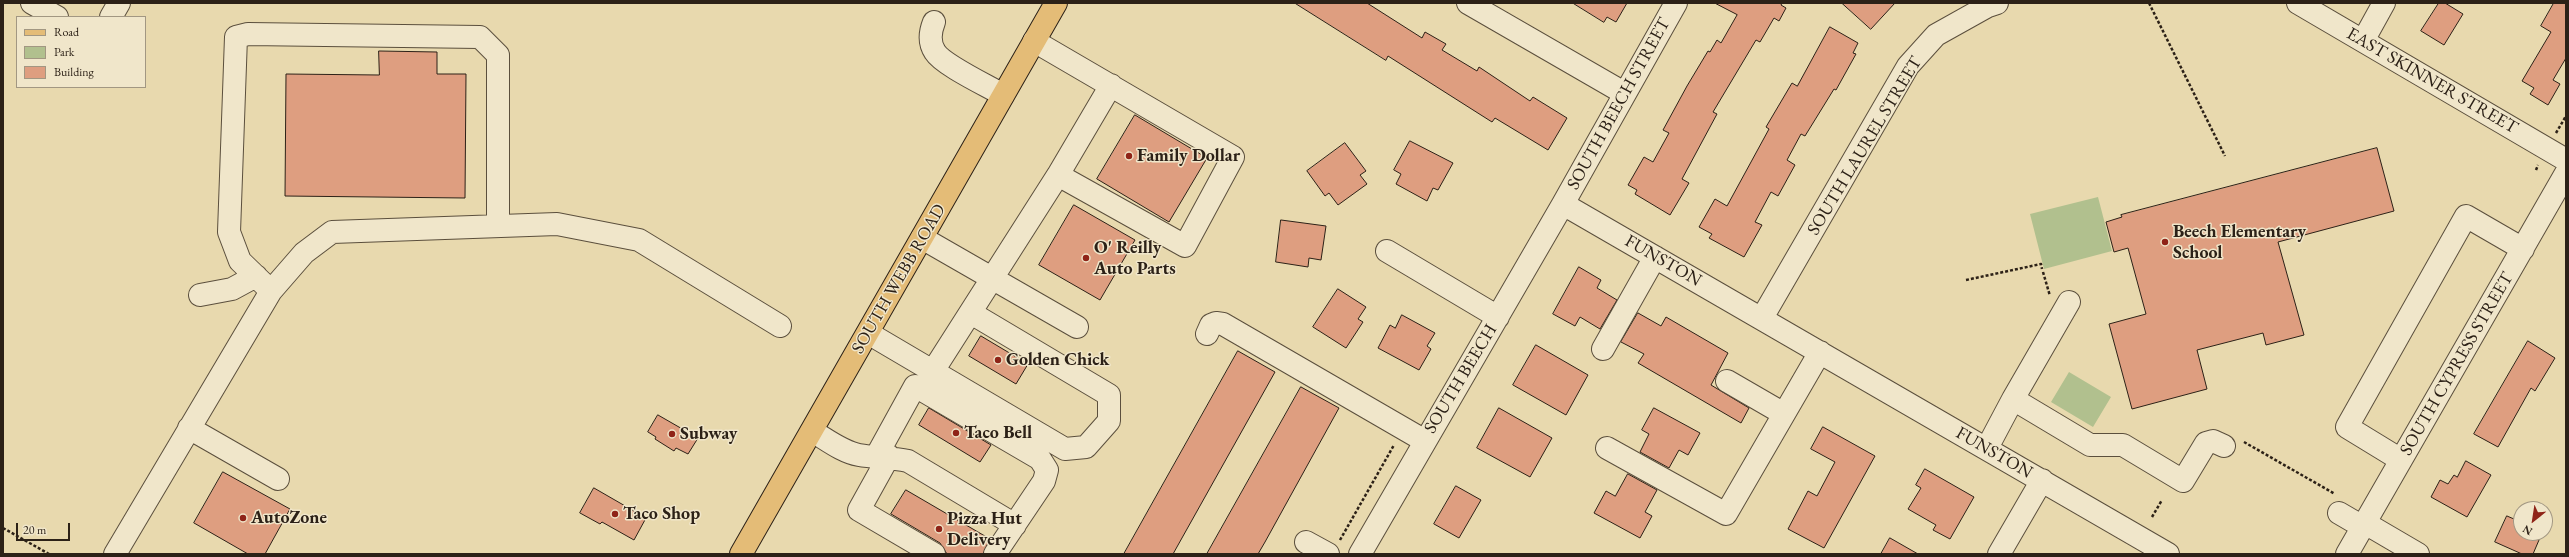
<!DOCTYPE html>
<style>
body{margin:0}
#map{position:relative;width:2569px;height:557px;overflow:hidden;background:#e8d9ae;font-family:"EB Garamond",serif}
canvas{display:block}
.frame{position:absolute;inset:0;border:4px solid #2c2117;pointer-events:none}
.legend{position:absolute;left:16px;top:16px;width:130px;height:72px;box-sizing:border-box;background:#f0e6ca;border:1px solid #a29782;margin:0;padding:5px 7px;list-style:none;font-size:12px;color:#2c2117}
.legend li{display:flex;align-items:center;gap:8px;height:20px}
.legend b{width:20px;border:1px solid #a29782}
.north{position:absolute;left:2513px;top:501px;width:40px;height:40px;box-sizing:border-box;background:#f0e6ca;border:1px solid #a29782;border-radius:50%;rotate:210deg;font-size:11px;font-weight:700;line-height:16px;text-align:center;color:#2c2117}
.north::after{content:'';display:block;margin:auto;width:14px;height:18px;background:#8f2418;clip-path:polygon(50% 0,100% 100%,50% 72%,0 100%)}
.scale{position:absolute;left:16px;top:523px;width:54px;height:18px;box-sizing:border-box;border:2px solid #2c2117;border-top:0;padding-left:5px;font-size:12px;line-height:14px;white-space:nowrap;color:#2c2117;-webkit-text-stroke:3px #f0e6ca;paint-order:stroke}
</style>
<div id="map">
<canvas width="2569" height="557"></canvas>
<div class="frame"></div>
<ul class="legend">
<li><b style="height:5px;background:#e4bc77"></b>Road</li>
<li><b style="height:11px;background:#b1c08e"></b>Park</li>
<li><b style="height:11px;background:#de9e80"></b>Building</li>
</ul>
<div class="north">N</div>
<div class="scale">20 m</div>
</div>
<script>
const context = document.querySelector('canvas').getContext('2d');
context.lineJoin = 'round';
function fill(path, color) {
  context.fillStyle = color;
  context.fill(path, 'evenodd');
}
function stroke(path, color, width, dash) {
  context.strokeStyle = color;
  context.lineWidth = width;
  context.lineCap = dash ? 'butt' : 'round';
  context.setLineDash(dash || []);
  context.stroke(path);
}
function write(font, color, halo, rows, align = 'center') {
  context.font = font + ' "EB Garamond",serif';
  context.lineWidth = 3;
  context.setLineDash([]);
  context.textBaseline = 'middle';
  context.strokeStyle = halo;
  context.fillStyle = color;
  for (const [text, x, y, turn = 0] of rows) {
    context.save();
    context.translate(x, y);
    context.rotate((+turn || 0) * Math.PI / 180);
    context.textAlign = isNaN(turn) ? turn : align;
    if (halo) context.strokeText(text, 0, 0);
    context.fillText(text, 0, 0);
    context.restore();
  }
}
fill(new Path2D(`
 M2098 197 2112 251 2044 269 2030 214Z
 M2069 372 2111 397 2093 427 2051 402Z`), '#b1c08e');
const building = new Path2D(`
 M1295 3H1367L1422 38 1425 32 1446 44 1442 50 1477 71 1479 67 1530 101 1533 97 1567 118 1548 150 1495 118 1492 122 1388 56 1386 60Z
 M1573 3H1627L1616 22 1607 17 1604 22Z
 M1715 3H1782L1781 5 1786 8 1779 21 1774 18 1760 42 1756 40 1713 112 1717 114 1682 179 1689 183 1670 215 1635 194 1637 190 1628 185 1644 157 1653 162 1669 133 1663 130 1687 86 1708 51 1710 52 1717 40 1721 43 1737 15Z
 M1842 3H1895L1871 29Z
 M2439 3H2445L2463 14 2444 45 2421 31Z
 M2554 3H2566V58L2553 80 2560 84 2548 105 2530 94 2534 88 2522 81 2551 32 2541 26Z
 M1830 27 1858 43 1853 53 1856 54 1836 90 1834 89 1805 136 1801 134 1787 160 1795 165 1778 196 1771 192 1755 222 1762 225 1744 257 1709 238 1712 234 1699 227 1715 199 1727 206 1769 129 1766 127 1792 83 1797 86Z
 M379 51 437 52V74H466L465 198 285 196 286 74 379 75Z
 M1135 115 1207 158 1169 222 1097 179Z
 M1410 141 1453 163 1438 190 1433 188 1427 201 1396 184 1401 174 1394 170Z
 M1345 143 1366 171 1360 175 1367 184 1338 205 1329 193 1325 196 1307 171Z
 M2377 148 2394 211 2278 242 2304 335 2266 345 2263 333 2197 350 2207 389 2132 409 2109 324 2146 314 2128 248 2114 252 2106 222 2122 217 2121 215Z
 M1074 205 1135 240 1100 300 1039 265Z
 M1281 220 1326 226 1321 260 1309 258 1308 267 1276 262Z
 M1579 267 1601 280 1597 288 1617 300 1600 329 1580 317 1575 326 1553 314Z
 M1338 289 1366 307 1358 319 1363 322 1346 348 1313 327Z
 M1638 313 1661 326 1666 317 1728 353 1711 385 1749 408 1741 423 1638 363 1644 354 1621 342Z
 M1402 315 1435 333 1427 346 1431 349 1419 370 1378 348 1390 325 1395 328Z
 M981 336 1028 364 1016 384 969 356Z
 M2528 341 2555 358 2535 391 2531 388 2498 447 2474 434Z
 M1536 345 1588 375 1566 415 1513 385Z
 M1238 351 1275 372 1173 554H1124Z
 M1301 387 1339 408 1265 542 1258 554H1207Z
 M929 408 991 445 980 462 919 425Z
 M1499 408 1552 438 1530 477 1477 448Z
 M1654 408 1700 433 1688 455 1679 450 1669 468 1640 452 1649 434 1642 430Z
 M658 415 698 438 688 454 676 448 674 451 655 439 656 437 648 432Z
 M1823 427 1875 456 1824 548 1788 529 1808 491 1817 496 1835 462 1811 449Z
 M2466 461 2491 475 2467 517 2431 497 2440 480 2448 484 2454 475 2457 477Z
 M1925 469 1974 497 1950 539 1933 530 1936 525 1908 509 1921 488 1916 485Z
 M223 472 290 509 265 554H248L194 523Z
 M1628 474 1657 490 1645 512 1652 516 1640 538 1594 513 1606 491 1615 496Z
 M1456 486 1481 500 1459 538 1434 524Z
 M594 488 646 518 634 540 602 522 600 524 580 513Z
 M906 490 990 539 983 554H947L940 543 891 514Z
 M2507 516 2521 522V533H2542L2533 554H2522L2495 542Z
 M1890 538 1918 554H1881Z`);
fill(building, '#de9e80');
stroke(building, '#2c2117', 1);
const minor = new Path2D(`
 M32 3 57 17
 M1468 3 1624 93
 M2298 3 2566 160
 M111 17 119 3
 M934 22C930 32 929 43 935 52 943 65 988 86 1003 95
 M2363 41 2384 3
 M1058 175 1111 85
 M1563 204 2168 554
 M922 238 1077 327
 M1387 251 1498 317
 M271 291 240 261 229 232 236 37 248 34 480 37 498 55V226
 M200 295 232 289 256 276
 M1762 318 1908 66 1936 35 1988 6 1997 3
 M868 333 1065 449 1086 447 1109 421V395L971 313
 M1207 334 1211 325 1216 323 1223 324 1425 441
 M1603 349 1655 257
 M933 371 1058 175 1185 246 1233 157 1034 41
 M1727 381 1784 414
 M2013 399 2069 302
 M189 428 278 479
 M812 431C826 439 842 452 859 455 875 458 891 457 908 461L1015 525
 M1607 448 1726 514 1820 352
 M1987 448 2013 399 2090 445H2123L2183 481 2206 443 2213 441 2224 446
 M877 455 915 386 1040 459 1047 470 1044 481 995 554
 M889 456 859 510 934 554
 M2401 460 2347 427 2466 216 2523 249
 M2339 513 2363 527
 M2365 523 2418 554
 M1306 542 1328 554
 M115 554 271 291 304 253 332 232 557 224 639 240 780 326
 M1360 554 1563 204 1676 3
 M1999 554 2042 480
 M2347 554 2566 173`);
const major = new Path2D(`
 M741 554 1056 3`);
stroke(minor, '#5b4f3d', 24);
stroke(major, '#2c2117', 24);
stroke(new Path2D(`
 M2149 3 2225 156
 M2556 133 2566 116
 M2536 170 2538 165
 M2043 272 2050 296
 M1966 280 2041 264 2042 269
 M2244 442 2335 494
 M2152 517 2162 500
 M3 528 49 554
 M1340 540 1394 445`), '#2c2117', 2.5, [3, 2]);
stroke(minor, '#f0e6ca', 22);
stroke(major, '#e4bc77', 22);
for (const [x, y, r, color] of [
 [1129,156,4,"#8f2418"],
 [2165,242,4,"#8f2418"],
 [1086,258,4,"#8f2418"],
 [998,360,4,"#8f2418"],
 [956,433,4,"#8f2418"],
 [672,434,4,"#8f2418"],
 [615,514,4,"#8f2418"],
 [243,518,4,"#8f2418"],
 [939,529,4,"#8f2418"]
]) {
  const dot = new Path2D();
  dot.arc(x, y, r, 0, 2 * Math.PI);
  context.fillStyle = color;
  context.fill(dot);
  stroke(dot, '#f0e6ca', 1.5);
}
write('18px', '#2c2117', '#f0e6ca', [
 ["EAST SKINNER STREET",2432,81,30],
 ["SOUTH BEECH STREET",1619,104,-61],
 ["SOUTH LAUREL STREET",1865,146,-59],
 ["FUNSTON",1663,261,30],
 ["SOUTH WEBB ROAD",899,279,-60],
 ["SOUTH CYPRESS STREET",2457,364,-60],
 ["SOUTH BEECH",1461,379,-59],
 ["FUNSTON",1994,453,30]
]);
write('bold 18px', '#2c2117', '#f0e6ca', [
 ["Family Dollar",1137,156],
 ["Beech Elementary",2173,232],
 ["School",2173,253],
 ["O' Reilly",1094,248],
 ["Auto Parts",1094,269],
 ["Golden Chick",1006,360],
 ["Taco Bell",964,433],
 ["Subway",680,434],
 ["Taco Shop",623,514],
 ["AutoZone",251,518],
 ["Pizza Hut",947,519],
 ["Delivery",947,540]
], 'left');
</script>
